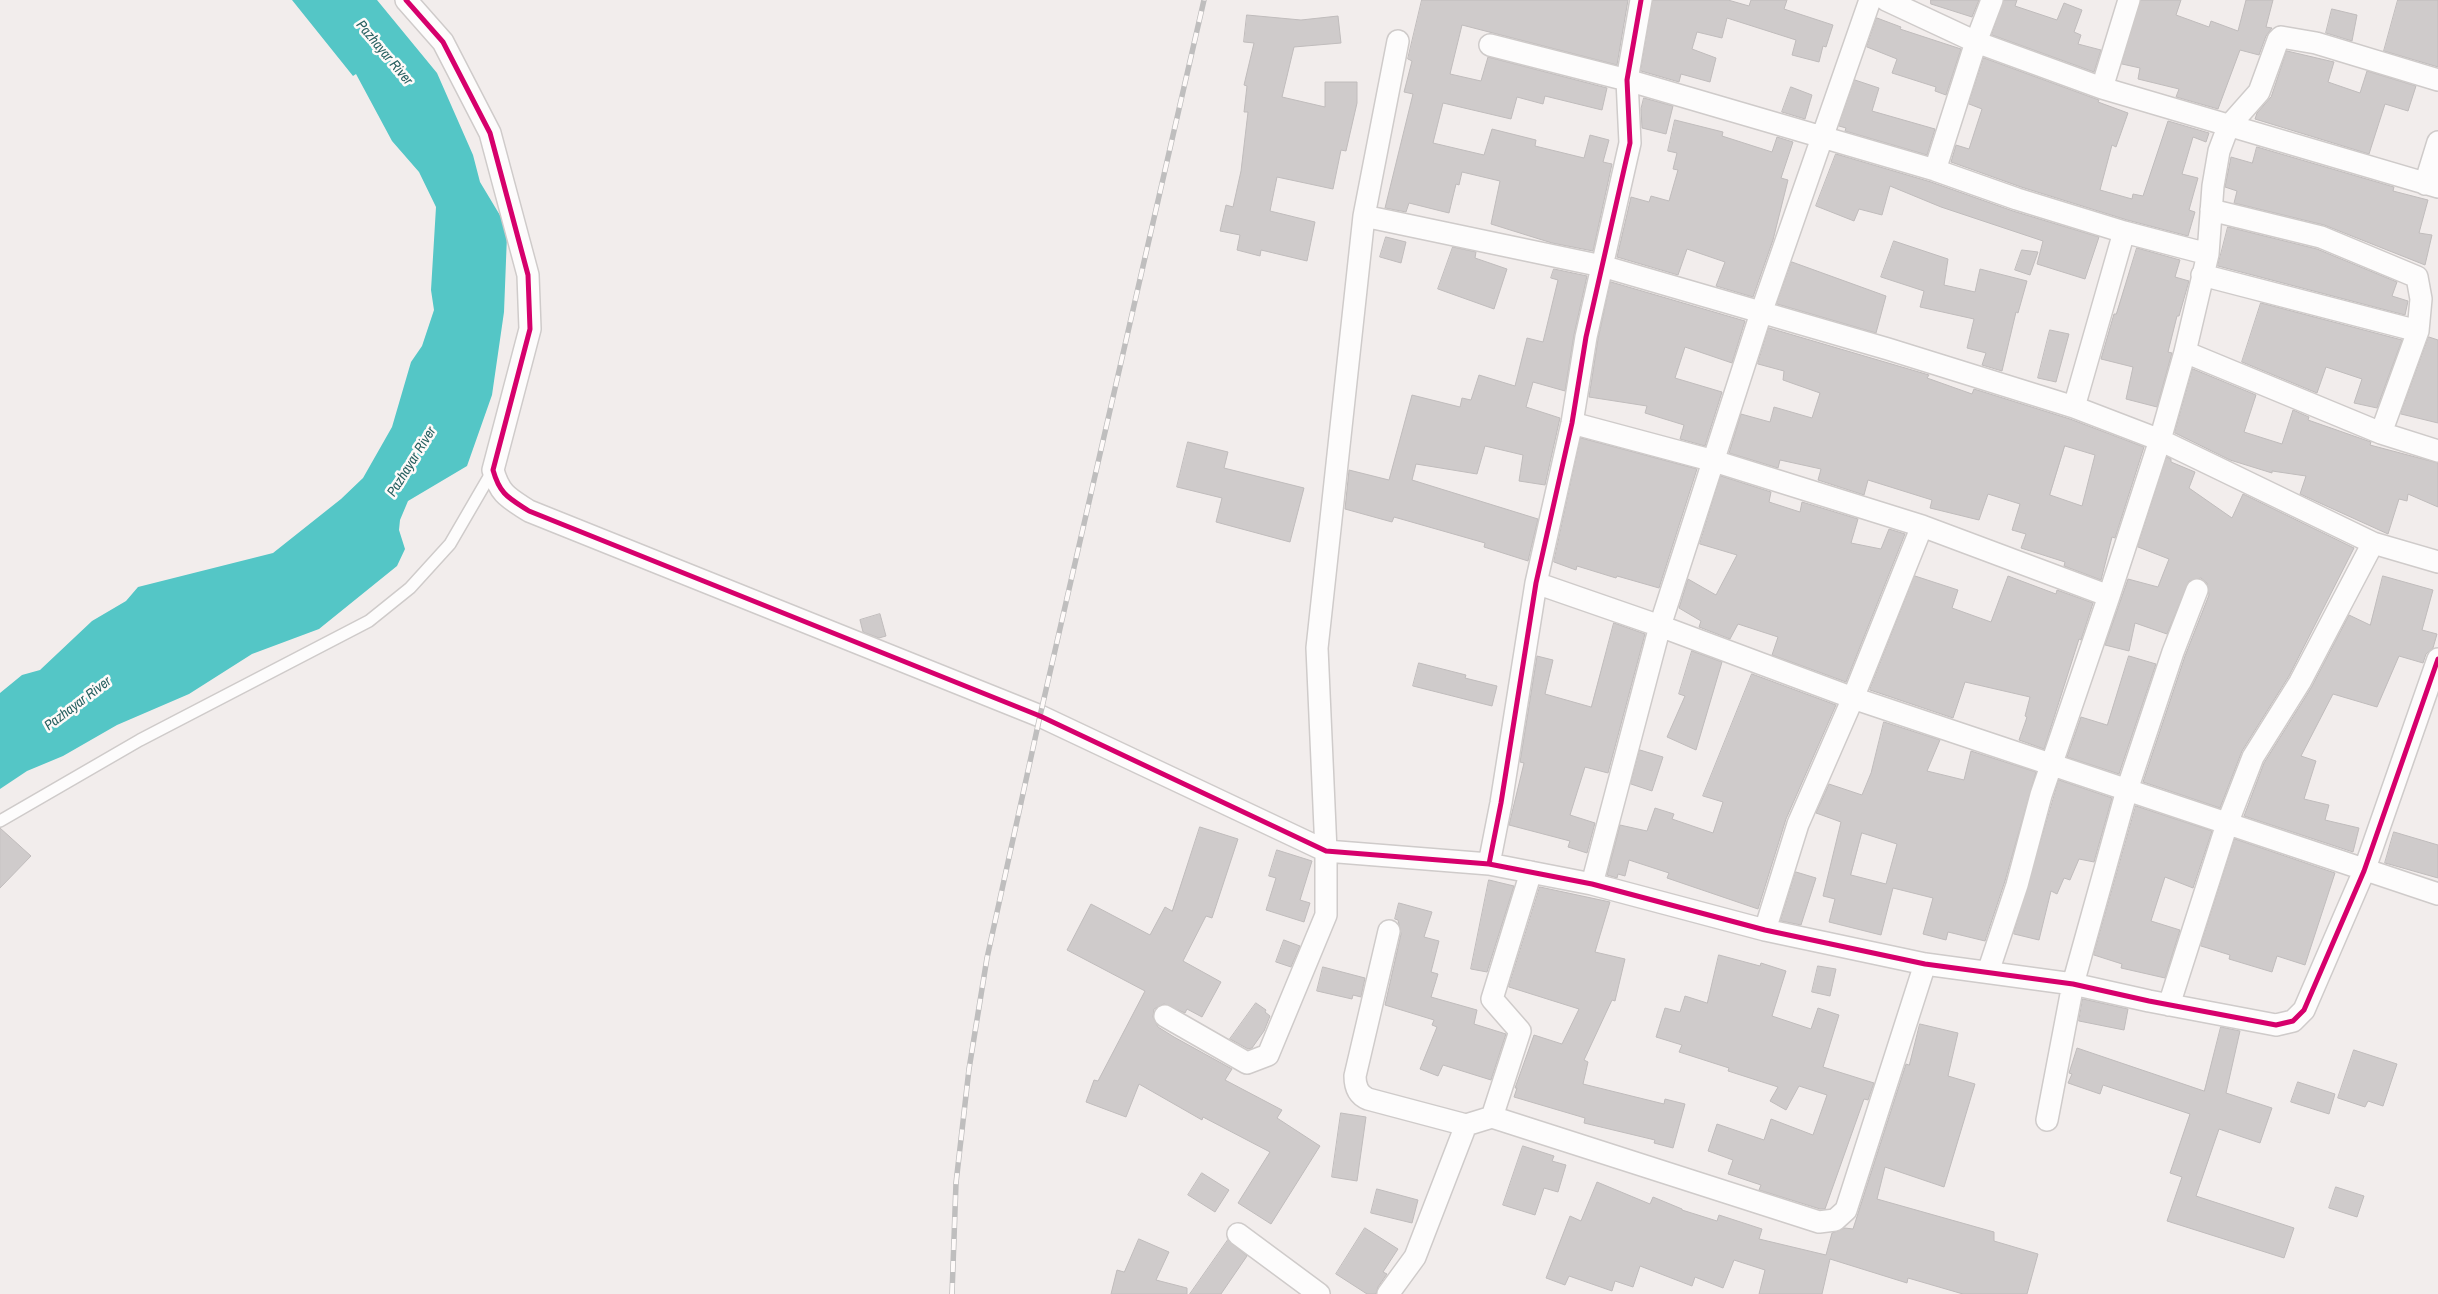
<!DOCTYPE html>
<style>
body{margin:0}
canvas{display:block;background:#f2edec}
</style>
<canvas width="2438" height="1294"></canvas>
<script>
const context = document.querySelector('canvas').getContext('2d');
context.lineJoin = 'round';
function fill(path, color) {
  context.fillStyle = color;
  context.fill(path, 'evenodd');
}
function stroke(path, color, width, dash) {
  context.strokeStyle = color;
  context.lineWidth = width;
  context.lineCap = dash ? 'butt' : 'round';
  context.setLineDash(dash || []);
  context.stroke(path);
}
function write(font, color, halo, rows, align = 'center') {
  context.font = font + ' "Archivo Narrow",sans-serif';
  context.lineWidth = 5;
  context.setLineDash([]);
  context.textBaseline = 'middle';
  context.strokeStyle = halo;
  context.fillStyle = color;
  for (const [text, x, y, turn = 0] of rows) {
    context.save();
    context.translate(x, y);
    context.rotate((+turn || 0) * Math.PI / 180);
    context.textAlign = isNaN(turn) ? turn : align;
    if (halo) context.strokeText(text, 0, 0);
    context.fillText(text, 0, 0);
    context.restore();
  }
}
fill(new Path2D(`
 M292 0H377L437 73 473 155 480 182 501 217 507 235 504 312 492 395 467 466 408 501 400 520 399 530 405 549 397 566 319 629 252 654 189 694 117 725 63 756 27 771 0 789V693L22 675 40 670 92 621 126 601 138 587 273 553 341 499 363 478 392 427 411 362 422 346 434 310 431 290 436 207 419 172 392 141 356 74 353 76Z`), '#54c6c6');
const building = new Path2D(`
 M1422 0H1628L1617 65 1462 25 1450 74 1481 81 1488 57 1607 88 1602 110 1545 96 1543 104 1517 97 1511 119 1443 103 1433 143 1484 155 1492 129 1536 140 1535 146 1584 158 1590 135 1609 140 1603 162 1612 164 1593 251 1552 243 1491 224 1500 181 1462 172 1459 185 1456 184 1449 213 1409 203 1406 212 1385 208 1413 94 1404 92 1412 61 1408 59Z
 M1653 0H1728L1749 6 1751 0H1787L1784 9 1833 25 1826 47 1823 46 1819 62 1792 55 1796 40 1727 18 1722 38 1697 32 1692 49 1716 58 1710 82 1681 74 1679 82 1641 71Z
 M1931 0H1979L1972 17 1931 4Z
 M2004 0H2017L2015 6 2057 20 2064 3 2082 10 2074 32 2081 35 2078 44 2101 50 2094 72 1992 35Z
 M2141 0H2181L2176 15 2209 27 2211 21 2238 31 2246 0H2273L2266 27 2272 28 2266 36 2259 55 2240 50 2218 109 2176 97 2179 89 2138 79 2140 68 2122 64Z
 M2398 0H2438V67L2384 51Z
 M2332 9 2357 15 2352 41 2326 33Z
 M1247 15 1301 20 1338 16 1341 43 1294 47 1282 97 1325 107V82H1357V103L1346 151 1341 150 1333 189 1277 177 1270 211 1315 222 1307 261 1261 250 1260 256 1237 250 1240 235 1220 231 1226 205 1233 207 1241 171 1248 112H1244L1247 86 1244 85 1254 43 1244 42Z
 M1877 18 1901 27 1900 29 1961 49 1946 95 1935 91 1936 87 1892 73 1897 59 1867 47Z
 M2287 51 2334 62 2328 82 2360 93 2367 71 2416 86 2408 111 2385 104 2369 154 2255 119 2257 113 2271 97Z
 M1984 58 2099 100 2098 102 2128 113 2116 147 2112 145 2100 190 2132 199 2133 194 2143 196 2168 121 2209 133 2206 142 2193 137 2182 174 2198 178 2189 210 2195 212 2188 236 2127 220 2021 187 1951 162 1956 145 1969 149 1982 109 1969 104Z
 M1855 80 1879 88 1872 111 1935 129 1927 155 1845 131 1846 128 1839 126Z
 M1791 87 1812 95 1805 119 1782 112Z
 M1644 98 1673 106 1666 134 1642 128 1641 109Z
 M1675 120 1723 132 1722 136 1772 152 1777 137 1793 142 1781 178 1788 180 1773 240 1753 297 1716 286 1725 262 1687 249 1678 275 1617 257 1631 197 1649 202 1651 196 1669 201 1678 170 1673 169 1677 153 1668 151Z
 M2257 147 2394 187 2393 191 2428 200 2419 233 2432 235 2425 265 2324 225 2234 203 2237 191 2225 187 2231 157 2252 163Z
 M1836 154 1931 182 2013 211 2099 237 2085 279 2037 264 2043 241 1941 207 1890 186 1882 215 1859 209 1854 221 1816 206Z
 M2228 227 2317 249 2397 282 2392 296 2408 301 2405 315 2218 266Z
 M1386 237 1406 242 1401 263 1380 257Z
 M1894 241 1948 259 1944 285 1975 292 1980 269 2027 281 2018 313 2016 312 2002 371 1982 365 1986 353 1967 348 1974 319 1920 307 1924 291 1881 277Z
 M1453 247 1476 252 1475 258 1507 269 1494 309 1438 289Z
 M2137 248 2180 260 2175 277 2189 281 2179 316H2177L2168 352 2172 353 2157 407 2126 399 2133 367 2101 359 2114 314H2116Z
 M2022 250 2038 252 2030 275 2015 270Z
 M1792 262 1886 296 1876 333 1777 304Z
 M1554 269 1587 276 1574 335 1565 391 1533 382 1526 407 1560 418 1545 485 1519 481 1523 455 1485 446 1477 474 1416 464 1412 480 1538 519 1528 561 1484 547 1485 543 1394 517 1392 522 1345 509 1349 470 1389 480 1412 395 1460 407 1462 398 1471 400 1479 375 1515 386 1527 338 1543 342 1558 280 1551 278Z
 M1611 282 1745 321 1732 363 1685 347 1675 378 1722 392 1705 446 1680 439 1684 425 1645 413 1647 406 1589 397 1598 339Z
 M2261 303 2402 340 2377 408 2354 403 2362 379 2326 367 2317 393 2242 362Z
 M1769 328 1929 375 1927 378 1972 394 1974 389 2070 419 2144 447 2115 538 2112 537 2101 580 2064 566 2065 562 2021 548 2026 534 2012 530 2020 504 1988 494 1979 520 1930 508 1932 500 1868 480 1864 495 1818 480 1821 469 1780 460 1778 468 1729 453 1741 414 1770 422 1774 407 1812 418 1820 393 1783 380 1784 371 1758 364ZM2065 446 2095 455 2082 506 2050 495Z
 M2050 330 2069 334 2056 382 2038 378Z
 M2429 337 2438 340V423L2401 414Z
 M2193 369 2256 395 2244 432 2282 444 2293 410 2309 417 2308 420 2371 442 2370 445 2438 463V507L2408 494 2407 501 2399 499 2388 534 2300 494 2306 476 2272 471V473L2230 460 2175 433Z
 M1581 438 1697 469 1659 588 1617 576 1616 578 1577 566 1576 570 1554 562Z
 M1188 442 1228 452 1224 468 1304 488 1290 542 1216 522 1222 498 1177 487Z
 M2167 457 2171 459V462L2195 472 2189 488 2232 518 2243 494 2354 548 2289 676 2242 751 2220 808 2143 782 2185 656 2209 595 2207 583 2201 578 2189 581 2167 634 2135 623 2129 651 2105 645 2128 579 2158 587 2169 559 2138 547Z
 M1721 476 1771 492 1769 502 1800 512 1802 502 1858 519 1851 543 1881 549 1889 529 1905 534 1846 682 1772 655 1778 637 1738 624 1730 639 1699 627 1701 621 1679 608 1688 579 1716 595 1737 555 1700 544Z
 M1915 576 1958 590 1952 608 1991 622 2008 576 2056 594 2057 590 2093 603 2081 640 2079 639 2044 749 2019 740 2027 717 2025 716 2030 697 1965 682 1953 718 1870 690Z
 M2383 576 2433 590 2422 630 2437 634 2433 648 2426 654 2423 663 2399 656 2377 707 2333 694 2301 756 2316 761 2304 799 2329 805 2325 820 2359 828 2353 852 2244 816 2264 763 2311 688 2349 615 2370 625Z
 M880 614 886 636 879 638 863 632 860 620Z
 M1614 623 1645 634 1608 773 1585 767 1570 815 1595 823 1587 853 1568 847 1570 841 1509 825 1524 763 1520 762 1537 656 1553 660 1545 694 1591 707Z
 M1692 651 1722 662 1696 750 1667 737 1685 696 1679 694Z
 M2129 656 2156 664 2119 774 2067 757 2081 717 2107 725Z
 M1419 663 1466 675 1465 678 1497 686 1492 706 1413 686Z
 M1752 674 1836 705 1786 819 1758 909 1667 878 1669 873 1629 860 1625 876 1618 874 1617 878 1607 875 1620 825 1647 831 1655 808 1674 814 1672 819 1713 833 1723 802 1703 796Z
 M1884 722 1940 740 1927 771 1964 780 1971 751 2036 772 2005 881 1985 941 1948 932 1946 940 1923 934 1933 898 1893 888 1881 935 1829 922 1835 899 1823 896 1841 822 1816 813 1829 784 1862 795 1871 773ZM1862 833 1897 844 1886 884 1851 875Z
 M1640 750 1663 757 1652 791 1631 784Z
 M2059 780 2112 798 2094 862 2079 859 2070 880 2064 878 2057 894 2051 891 2039 940 2014 934Z
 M2136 806 2212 831 2193 888 2165 877 2151 921 2180 930 2165 978 2121 968 2122 964 2094 955Z
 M1200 827 1238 839 1212 918 1206 916 1183 961 1221 982 1202 1017 1187 1009 1185 1013 1164 1004 1154 1009 1153 1017 1158 1027 1174 1037 1232 1069 1225 1080 1282 1110 1277 1118 1320 1146 1271 1224 1238 1203 1270 1152 1203 1117 1202 1120 1139 1084 1126 1117 1086 1102 1094 1080 1098 1081 1145 991 1067 950 1091 904 1150 935 1165 907 1172 911Z
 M0 828 31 856 0 888Z
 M2394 832 2438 845V878L2385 863Z
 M2235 839 2335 873 2305 965 2277 956 2272 972 2229 959 2230 955 2201 946Z
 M1277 850 1312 861 1300 900 1310 903 1304 922 1266 910 1276 878 1269 876Z
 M1796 872 1816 878 1801 925 1781 921Z
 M1489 880 1514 886 1487 972 1471 969Z
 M1540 887 1610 902 1595 952 1625 959 1615 1001 1612 1000 1584 1060 1588 1062 1583 1084 1664 1104 1665 1099 1685 1104 1673 1148 1654 1143 1655 1140 1584 1123 1585 1118 1514 1097 1517 1088H1515L1534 1035 1562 1044 1579 1009 1509 987Z
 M1399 903 1432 912 1424 937 1439 941 1431 972 1438 974 1431 997 1477 1010 1474 1024 1506 1034 1491 1080 1443 1065 1438 1076 1420 1069 1437 1027 1432 1025 1434 1020 1385 1005 1401 934 1398 920 1395 919Z
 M1284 940 1300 946 1291 967 1276 962Z
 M1719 955 1760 966 1761 963 1786 971 1772 1016 1811 1029 1818 1008 1839 1015 1823 1067 1874 1083 1868 1100 1864 1099 1825 1209H1820L1759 1190 1761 1185 1728 1174 1733 1160 1708 1151 1717 1124 1764 1140 1771 1119 1813 1135 1827 1095 1799 1086 1786 1110 1770 1101 1778 1087 1728 1071 1729 1068 1679 1052 1682 1045 1656 1037 1665 1008 1680 1012 1685 996 1707 1003Z
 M1818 966 1836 969 1830 996 1812 992Z
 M1323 967 1365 978 1361 997 1353 995 1352 999 1317 991Z
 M2083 999 2128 1009 2124 1030 2079 1021Z
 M1256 1003 1266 1010 1265 1012 1270 1016 1264 1031 1252 1048 1248 1049 1230 1039Z
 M1920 1024 1958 1033 1948 1076 1975 1084 1944 1187 1885 1167 1877 1199 1994 1232V1241L2038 1254 2027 1294H1963L1908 1278 1907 1283 1830 1259 1822 1294H1759L1765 1270 1734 1260 1723 1288 1695 1277 1692 1286 1640 1266 1633 1287 1615 1281 1612 1291 1569 1276 1565 1285 1546 1278 1570 1216 1581 1221 1597 1182 1650 1204 1653 1197 1682 1209V1210L1717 1221 1719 1215 1762 1229 1759 1239 1826 1255 1832 1233 1845 1228 1853 1229 1906 1064 1909 1065Z
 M2221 1027 2240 1031 2226 1093 2272 1108 2260 1143 2219 1129 2196 1196 2294 1228 2284 1258 2167 1221 2182 1177 2170 1173 2190 1114 2103 1085 2100 1094 2068 1083 2072 1074 2069 1073 2077 1048 2204 1091Z
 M2354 1050 2397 1064 2383 1106 2368 1101 2365 1107 2338 1098Z
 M2298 1082 2335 1094 2329 1114 2291 1102Z
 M1341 1113 1366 1117 1357 1181 1332 1177Z
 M1523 1146 1554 1156 1552 1161 1566 1165 1558 1192 1544 1188 1535 1215 1503 1205Z
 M1202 1173 1229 1190 1215 1212 1188 1195Z
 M2336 1187 2364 1196 2357 1217 2329 1208Z
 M1377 1189 1418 1200 1412 1223 1371 1213Z
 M1365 1228 1398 1249 1383 1272 1387 1274 1378 1287 1376 1294H1367L1336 1274Z
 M1139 1239 1169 1252 1156 1280 1187 1288V1294H1111L1117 1270 1124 1272Z
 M1228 1240 1247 1256 1221 1294H1190Z`);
fill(building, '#cfcbcb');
stroke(building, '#c0bcbc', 1);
const lane = new Path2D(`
 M0 821 140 740 369 621 410 588 450 544 493 470`);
const street = new Path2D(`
 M406 0 443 42 490 133 528 275 530 329 493 470C500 495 509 498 529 511L1040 716 1326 851 1489 864
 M1641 0 1627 80 1630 143 1586 337 1572 423 1536 583 1501 803 1489 864 1592 884 1765 930 1925 964 2073 984 2149 1001 2276 1025 2293 1021 2304 1010 2364 871 2438 659
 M1886 0 1976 42 2102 88 2438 187
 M1490 45 1627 80 1935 170 2017 199 2124 232 2208 254
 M2102 88 2129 0
 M1935 170 1976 42 1992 0
 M2425 184 2438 142
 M2211 210 2321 237 2417 277 2421 299 2418 331 2381 433
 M1364 216 1602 266 1888 349 2074 407 2160 440 2373 543 2438 562
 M2202 275 2418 331
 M2185 352 2208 254 2213 186 2219 151 2228 127 2259 92 2278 40 2281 37 2316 43 2438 80
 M2074 407 2124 232
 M1572 423 1714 461 1922 526 2109 596
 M1536 583 1660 626 1853 698 2438 894
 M1592 884 1660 626 1761 313 1870 0
 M1765 930 1798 824 1853 698 1922 526
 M1389 931 1355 1076C1355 1086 1358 1095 1368 1099L1466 1125
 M1988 972 2017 885 2041 795 2109 596 2160 440 2185 352 2381 433 2438 451
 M2169 1005 2227 824 2253 757 2300 682 2373 543
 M1165 1016 1247 1063 1268 1055 1326 915V851L1317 648 1364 216 1398 41
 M1492 1117 1819 1222 1835 1220 1846 1210 1925 964
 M2047 1120 2073 984 2127 790 2173 652 2197 590
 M1238 1234 1319 1294
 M1388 1294 1415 1257 1466 1125 1492 1117 1520 1031 1492 999 1531 872`);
stroke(lane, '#cfcbca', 14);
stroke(street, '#cfcbca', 24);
stroke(lane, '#fdfcfc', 11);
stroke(street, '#fdfcfc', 21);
const rail = new Path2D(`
 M952 1294 956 1183 969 1069 987 958 1040 716 1204 0`);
stroke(rail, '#bfbebe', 5.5);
stroke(rail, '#fefaf9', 4, [11]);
stroke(new Path2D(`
 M406 0 443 42 490 133 528 275 530 329 493 470C500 495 509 498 529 511L1040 716 1326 851 1489 864
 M1641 0 1627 80 1630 143 1586 337 1572 423 1536 583 1501 803 1489 864 1592 884 1765 930 1925 964 2073 984 2149 1001 2276 1025 2293 1021 2304 1010 2364 871 2438 659`), '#d6006c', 5);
write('italic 14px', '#276060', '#fefaf9', [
 ["Pazhayar River",384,53,50],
 ["Pazhayar River",412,462,-58],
 ["Pazhayar River",78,704,-37]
]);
</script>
